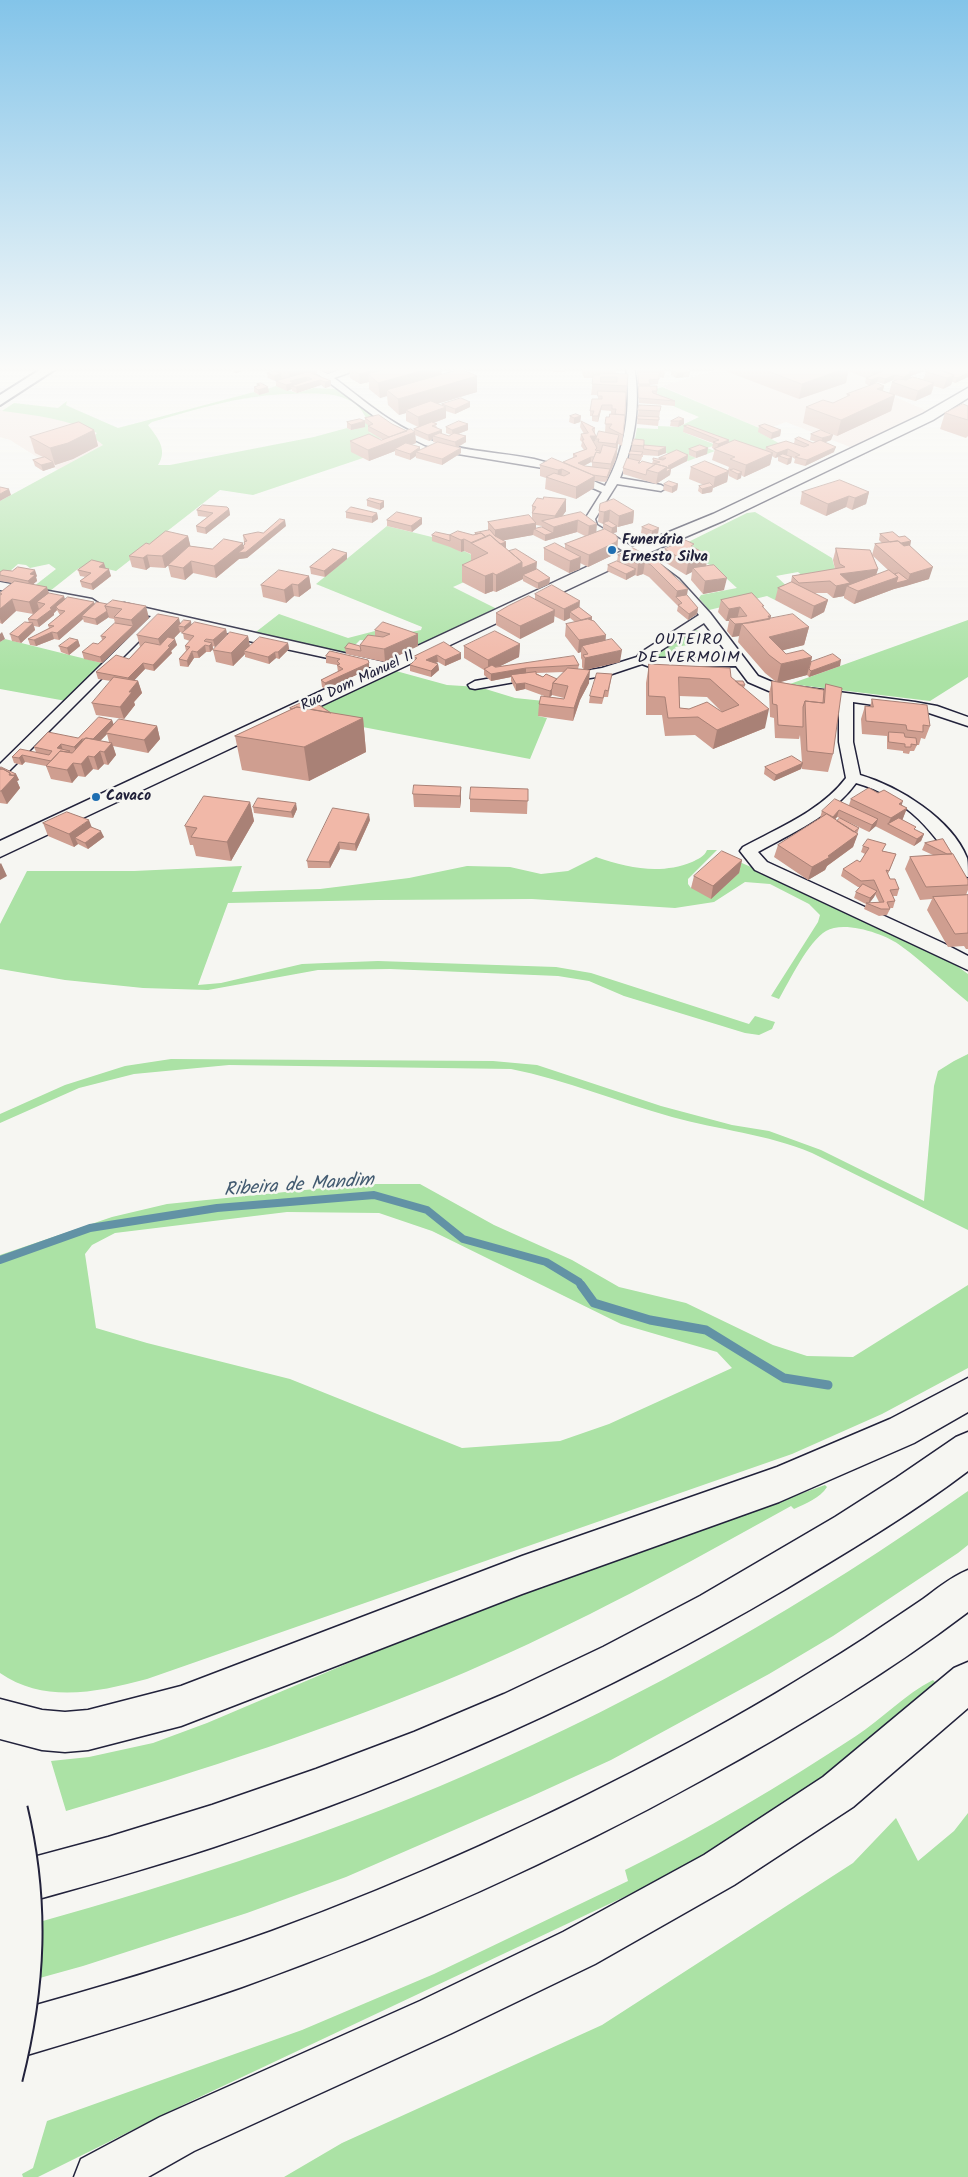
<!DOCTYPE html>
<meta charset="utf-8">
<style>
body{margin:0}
canvas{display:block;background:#f6f6f2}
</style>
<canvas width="968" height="2177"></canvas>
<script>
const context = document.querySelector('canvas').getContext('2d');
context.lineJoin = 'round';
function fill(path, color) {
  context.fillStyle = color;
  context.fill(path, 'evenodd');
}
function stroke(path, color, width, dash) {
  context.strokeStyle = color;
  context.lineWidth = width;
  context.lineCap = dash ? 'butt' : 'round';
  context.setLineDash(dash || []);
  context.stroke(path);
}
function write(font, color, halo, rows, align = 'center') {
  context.font = font + ' Kalam,sans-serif';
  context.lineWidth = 5;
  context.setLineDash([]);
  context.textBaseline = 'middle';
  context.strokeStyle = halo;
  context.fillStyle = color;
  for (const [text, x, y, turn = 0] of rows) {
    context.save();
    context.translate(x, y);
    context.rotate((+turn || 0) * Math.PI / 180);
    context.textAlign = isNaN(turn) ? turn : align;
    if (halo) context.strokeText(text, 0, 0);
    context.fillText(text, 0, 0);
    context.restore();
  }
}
fill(new Path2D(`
 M730 366H918L865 384 932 413 858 450 786 422 764 430 662 386Z
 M0 410 49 417 79 425 97 434 94 437 103 445 58 470 10 440 0 437Z`), '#f4e3dc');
fill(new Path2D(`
 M276 386 297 393 313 388 337 389 379 420 374 430 369 432 382 438 366 443 363 458 253 495 220 490 116 571 94 566 88 570 79 568 50 591 33 587 56 569 49 564 30 568 26 565 18 564 0 580V501L103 445 93 437 97 433C66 419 35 415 2 411L14 403 58 408 67 401 66 405 70 407 118 428 254 392 259 395 264 390ZM285 394C312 394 353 388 366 418L362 424 364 427 351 430 347 428 314 437 170 465H158C168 450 158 438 148 425L152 422C196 409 239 396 285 394Z
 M662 387 764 430 759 432 782 445 755 453 687 430 683 432 716 445 707 448 715 451 707 454 699 450 689 455 696 458 688 461 666 453 633 450 637 428 658 429V426L678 427 699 417 659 400 656 389Z
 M755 512 832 558 837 576 812 584 798 572 776 576 793 592 775 600 767 596 709 610 699 598 701 595 737 588 714 567 676 548 747 513Z
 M387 526 436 538 461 552 464 551 478 558 484 573 453 587 497 609 418 646 360 640 346 654 252 635 279 614 348 638 375 631 411 632 421 630 422 627 316 584Z
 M968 620V677L930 701 790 684Z
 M693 630 700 631 708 642 675 647 680 657 660 658 656 654Z
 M5 639 102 663 66 701 0 689V642Z
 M396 671 447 685 479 687 515 698 544 701 538 716 547 718 530 759 326 720 312 711Z
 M707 850H717L688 879V884L691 888 735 860 840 906 942 955 968 974V1002C945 984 925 963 901 946 886 934 844 920 826 931 808 942 790 980 779 999L771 996 818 922 820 915 809 904 770 884 745 882 714 902 675 908 532 899 379 900 228 903 198 985 221 983 302 964 326 963 378 961 556 967 591 973 749 1024 755 1016 775 1022 772 1029 759 1035 745 1033 624 996 589 981 558 976 390 969 318 970 208 990 143 988 65 980 0 969V924L27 871H134L242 866 232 892 320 889 409 878 467 866 510 867 541 874 568 871 596 857C628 868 660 875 692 862 698 859 704 857 707 850Z
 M968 1054V1230L812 1153C767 1134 719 1130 672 1117 618 1102 566 1080 511 1069L229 1065 134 1074 79 1088 0 1123V1114L65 1085 125 1066 171 1059 493 1061 537 1065 661 1106 732 1125 769 1131 821 1150 924 1201 934 1086 938 1071 954 1061Z
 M364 1184H420L494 1225 572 1260 619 1287 686 1303 773 1345 807 1356 853 1357 968 1285V1368L882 1414 792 1454 147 1679C98 1692 45 1704 0 1673V1255L112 1217 167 1204ZM287 1212 379 1213 432 1231 621 1324 717 1352 732 1368 609 1424 560 1441 462 1448 290 1379 147 1343 96 1328 85 1254 92 1245 115 1233Z
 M825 1485 827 1487C820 1498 805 1504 794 1509L791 1506C685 1565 578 1624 466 1672 336 1727 201 1771 66 1811L51 1761 89 1757 153 1743 207 1723 445 1622Z
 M968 1491V1545L958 1553 833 1636 769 1674 611 1760 530 1797 346 1877 247 1913 83 1966 0 1989V1933C159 1889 317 1840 468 1774 645 1697 811 1602 968 1491Z
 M933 1680 936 1683 854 1755 799 1795 734 1838 641 1889 187 2103 38 2177H23L22 2174 33 2168 47 2121 302 2030 434 1974 628 1881 625 1870C705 1831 781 1785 856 1736 882 1719 905 1694 933 1680Z
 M968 1813V2177H284L342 2143 602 2025 853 1863 896 1818 918 1861 954 1831Z`), '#abe2a5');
stroke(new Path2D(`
 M0 1260 90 1228 217 1208 374 1195 427 1210 463 1239 546 1262 579 1282 582 1287`), '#6292a5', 8);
stroke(new Path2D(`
 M581 1285 594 1303 650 1320 706 1330 784 1378 828 1385`), '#6292a5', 9);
const minor = new Path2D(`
 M299 366H310L328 374 351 366H363L362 368 334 378C365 401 396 429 433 441 466 452 501 452 534 459 559 465 582 476 605 486 626 448 631 408 626 366H634C641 405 635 442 620 478L661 485 666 488 661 491 617 484 595 519 597 525 656 562 679 579 710 613 758 676 777 684 915 702 937 706 968 717V726L929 713 853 702V742L860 775C898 786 952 819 967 858 968 863 968 871 968 877L962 876C935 833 908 798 856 783 832 816 792 833 758 852L767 862 943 943 968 956V970L755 870 740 851 743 847C778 828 821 811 846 778L839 742V700L769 691 748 682 736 666 650 667 642 664 609 675 584 679 526 680 475 689 470 688 468 685 475 681 526 672 584 671 602 668 637 657 640 653 699 615C669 576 630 555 588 529L585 519 602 492 549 469 458 454 425 445 390 428 319 375ZM704 623 731 658H649Z
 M0 582 92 599 98 603 92 607 0 590Z
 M124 603 388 663 394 667 388 671 249 641 231 634 161 619 5 775 0 776V764L151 616 120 610 118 607 120 604Z`);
const secondary = new Path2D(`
 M46 366H60L0 405V395Z`);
const primary = new Path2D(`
 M968 388V398L933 420 725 520 620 565 0 857V841L608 557 713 514 923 414Z`);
const motorway = new Path2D(`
 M968 1378V1412L914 1443 779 1502 522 1594 181 1726 88 1750 65 1752 42 1750 0 1739V1699L42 1710 65 1712 88 1710 181 1686 522 1556 777 1467 890 1419Z
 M968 1432V1471C910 1515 847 1552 784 1590 604 1696 412 1781 214 1847 144 1870 74 1889 3 1909L0 1908V1866L108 1837 212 1805 316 1769 414 1732 504 1694 603 1647 700 1596 835 1517 896 1478 956 1437Z
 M968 1570V1612C885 1675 795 1729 704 1779 556 1861 401 1930 242 1987 162 2015 81 2039 0 2063V2015C92 1990 183 1963 272 1931 414 1879 551 1816 684 1745 746 1712 806 1676 865 1638 884 1625 904 1612 923 1599 938 1588 951 1577 968 1570Z
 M968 1662V1708L853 1807 734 1885 595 1964 452 2033 194 2151 148 2177H74L81 2159 160 2117 420 2001 563 1932 704 1855 823 1777 954 1668Z`);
stroke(minor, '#22223b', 3);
stroke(secondary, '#22223b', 4);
stroke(primary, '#22223b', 3);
stroke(motorway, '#22223b', 3);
fill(minor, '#f6f6f2');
fill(secondary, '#f6f6f2');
fill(primary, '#f6f6f2');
fill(motorway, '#f6f6f2');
const primaryBridge = new Path2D(`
 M0 2076C23 1985 27 1903 5 1811`);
stroke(primaryBridge, '#22223b', 48, []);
stroke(primaryBridge, '#f6f6f2', 44);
fill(new Path2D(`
 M195 366H215V367L206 370Z
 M231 366H251V369L235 373 232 370Z
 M268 366H334L335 370 328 373 317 369V373L315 374 331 381V386L325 388 321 385 297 393 292 391V389L287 391 276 386V381L283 379 275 381 268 378 267 373 274 371 269 368Z
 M550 366H565V372H553Z
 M582 366H616V374H628L625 415 622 446 618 444 616 459 606 482 594 481V488L576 499 545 489 546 478 540 476V465L563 463V462L573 458V454L584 450 581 446 582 442 580 440 581 434H584L580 427 581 421 595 428V433L596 436 605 432 606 417H609L611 414V411L601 410 598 422 592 421V416H590V411L598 399V395H591L593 378H584L582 373ZM591 462 592 463V467L584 466Z
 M637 366H665L664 378 659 377 658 384 650 385V386L657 391V394L675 401V406L639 403Z
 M720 366H874L879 369 892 366H933L925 368 924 371 911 376V378L923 380 926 372 940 370 954 366H968V377L955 383 952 382 951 385 943 389 934 386 931 394 915 401 895 395 891 411 837 436 803 423 806 407 833 403 847 397V394L884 386 883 391 889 393 892 382 895 381 893 380 884 384 877 382 869 386 865 383 866 378 848 371 846 383 799 399 720 369Z
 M349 367 442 374 477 392 437 404 442 406V404L470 402V407L455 414 446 411V418L434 423 442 434 449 436 451 435 446 433V427L468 424V430L458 434 466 436V442L458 447 461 448V453L442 465 416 458V456L410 460 395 455V451L369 461 351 452 350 441 381 440H383L368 431V425L365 423V418L392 424 407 431H414V429L418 427 406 421V413L399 415 388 405 387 396 380 398 369 389V382L360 384 350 378ZM415 435 429 441 433 439V442L437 443 420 450 411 445 416 443Z
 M672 370 690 372 689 377 676 378 671 375Z
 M257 384 269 392 259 395 254 392V387L257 386Z
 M639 405 660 411 658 426 637 424Z
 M968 406V436L966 438 940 429 945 413Z
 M570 416H581L580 422 574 424 569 422Z
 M684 419V424L678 427 670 426 671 421Z
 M347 422 365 427 351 430 347 428Z
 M684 426 729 440 728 443 765 451 766 447 794 443 795 439 813 443 816 442 810 440 811 434 831 440 825 442 834 452 805 466 794 463 795 459 792 457 791 463 787 465 778 461V457L775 458 772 456 770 465 744 477 741 475V478L737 480 729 476V471L727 482 713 488 712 492 702 494 698 491 699 486 704 485 689 479 691 467 728 470 729 467 712 460 715 449 712 448 713 443 683 432Z
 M759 426 781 430 780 436 771 439 758 432Z
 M94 430 98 446 73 459 55 465 54 464 55 467 43 471 35 466 33 460 43 457 35 453 30 437Z
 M632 445 666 447V453L658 456 643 455V457H642L641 461H640V463L652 464 653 460 659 459V458L688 455 687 461 671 469 670 475 656 484 623 474V468L629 458Z
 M689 449 707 454 696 458 689 455Z
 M664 484H678L677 490 672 493 663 490Z
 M802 492H869L866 504 852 510 846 507 826 516 800 504Z
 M543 499H566V511L561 517 581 512 596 532 604 529H603V524L598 522 599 511 600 504 634 511 633 523 617 527V532L613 533 618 539 617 550 615 554 588 567 580 563V569L569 573 544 560V548L565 549V544L585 536 577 532 545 541 533 535 503 540 506 548H505L509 551 550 578 549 584 538 589 523 581V579L496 592 493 591 485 594 462 582V565L471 561V554L464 551 461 552 450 547 432 541V535H473L475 534V533L488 531V522L532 518V506ZM536 525 542 526V527L536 529Z
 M367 500 384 501V507L380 510 367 506Z
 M229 509 230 515 206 534 197 532 196 526 207 517 198 516 197 510Z
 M346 512 377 513 378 519 372 523 346 518Z
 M422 518V524L412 532 387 526V520Z
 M286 526 247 558 239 559 216 578 193 573 185 580 171 577 168 565 165 568 150 567 146 570 132 567 129 556 149 544 188 536 190 546 212 549 243 543V546L244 545V542L243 535 263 533Z
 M642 527 658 534 651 537 641 533Z
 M880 534 910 546 929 579 894 589 854 604 844 598V596L833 598 827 593H815L828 600 824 612 811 619 775 600 778 588 791 582 792 576 835 569 833 560 836 548 872 555 875 544 882 543 879 540ZM873 556 888 570 876 575 878 569Z
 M694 547 706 566 724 590 703 594 691 580 692 572 686 575 663 561 665 549Z
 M633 548 687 595 698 608 697 614 688 620 677 611 678 606 649 577 643 574 637 576 635 575 626 580 607 571 608 565 617 561 618 555Z
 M347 559 325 577 311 574 310 567Z
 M106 569 111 576 93 590 82 587 80 581 86 577 80 576 78 570Z
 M0 572 37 576 36 577 37 581 33 584 49 593 65 600 95 604H107L149 618 102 663 84 659 82 652 98 644 102 640 101 636 115 623 114 619 109 618V617L97 625 84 622 83 619 59 640 54 639 36 646 30 645 28 639 49 628 48 625 60 615 57 610 54 613V615L39 627 34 626 35 630 21 643 12 641 10 634 29 623 28 619 33 614 16 611 2 624 0 623V593L12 583 0 581Z
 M309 576 311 588 299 597 294 596 286 603 263 597 261 585Z
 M535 594 579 607 592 617V621L620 662 585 670 589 683 580 700 573 721 538 716 539 704 547 697 525 689 516 691 511 681V677L491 681 484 675V670L464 658V646L520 644 519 657 498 667 579 665 578 669 584 670 582 667V660L581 658V652L578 653 565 636 566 624 575 622 570 618 564 621 554 616V622L520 639 496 625V613L535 600ZM564 672 557 679 543 677 536 673ZM552 695 564 698V699L550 697Z
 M721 600 771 616 770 619 809 627 804 645 783 650 786 654 812 657 811 662 840 666 809 677 807 675 780 682 824 690 826 684 833 754 828 772 802 769V766L801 769 774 781 764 774 765 767 802 762 800 735 799 739 775 738 774 718 770 717 769 693 772 681H775L765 673 738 642 739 636 732 637 727 631 729 621H726L718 612Z
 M191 621V625L226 629 227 635 215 647 213 646V649L210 652H206L199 658H194L188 667 180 666 179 659 186 651 185 646 190 641 184 639 183 633 180 632 174 638 177 645 171 651 172 653 154 671 145 669 134 680 138 681 142 693 134 702 135 705 124 719 96 715 92 703 111 681 98 679 96 672 129 659 140 647 137 635Z
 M383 622 418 646 385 662 346 654 345 648 360 646V645L375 636V630Z
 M248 636 250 646 288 643 289 649 279 659 276 658 269 664 245 657V654L233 666 216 662 213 650Z
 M78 640 80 646 69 655 61 652 59 646Z
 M444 642 461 659 445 666 438 662 435 663 438 664 439 670 431 677 410 671V665L414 661 413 657Z
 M330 651 369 669 326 689 322 687 321 680 338 672 337 665 326 663V656Z
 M649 664 731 677 736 681 745 685 744 688 765 728 713 749 695 735 665 736 662 715H646V683ZM679 696 707 697 722 712 680 708Z
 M612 674 608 697H604L602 704 589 703 590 696Z
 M872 699 930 726 925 739 921 738 919 745H917L914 751H910L909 754 903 753V751L887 749V736L862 734 861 719 865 706 870 707Z
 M290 708 331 713 363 718 366 752 309 781 242 770 235 736 290 710Z
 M112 720 114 725 157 726 160 739 148 753 113 746 116 755 108 765 104 764 98 770 93 769 85 777 78 776 72 783 51 779 46 766 25 762 22 765 14 763 12 757 36 752 34 747 78 738ZM107 734 109 742 100 741Z
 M0 768 16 774 19 780 17 781 20 788 7 804 0 803Z
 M461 787V800L460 808 414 807 413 794Z
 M528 789 527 814 470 812V799Z
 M878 793 907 808 902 820 915 830 924 834 921 841 914 846 875 826 869 832 842 819 859 828 853 847 827 866 825 870 808 880 774 857 778 845 821 818H820L822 811 849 805 851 799ZM837 817 840 818 837 821 835 820Z
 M250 802 254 821 231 861 196 856 193 845H190L185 826Z
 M253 807 297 809 293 818 254 813Z
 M370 820 356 851 340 849 330 868H308L307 861Z
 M43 823 91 827 104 837 88 849 78 844 74 847 48 836Z
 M943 839 968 880V890L966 895H968V949H966L964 946 948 947 927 910 932 899 920 900 905 869 910 857 933 855 922 850 925 843Z
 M863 846 896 854 888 874 890 879 899 889 897 896H893L895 901 893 908H889L890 909 887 915 879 916 864 909 866 904 854 898 856 892 860 887H858L841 876 843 869 860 862 865 854 861 852ZM875 894 879 902 869 903 874 897Z
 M742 860 739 873 711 899 691 888 694 876Z`), '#cf9e90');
fill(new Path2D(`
 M205 366H215V367L206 370Z
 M241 366H251V369L235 373 234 367Z
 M291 366H317V373L307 377 308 382 291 387 292 389 287 391 286 385 290 381 289 372Z
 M329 366H334L335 370 328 373 327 368Z
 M389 366H415L368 374 369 382 360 384 359 374Z
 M439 366H441L442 381 387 390V396L380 398 378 383Z
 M920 366H933L925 368 924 371 911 376V378L901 383 903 377 909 372Z
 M849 367 846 383 799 399 802 384Z
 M879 368 877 378 879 377 877 382 869 386 871 380H872L874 370Z
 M684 372 683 377 676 378 677 373Z
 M281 373 282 379 275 381 274 376Z
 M968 373V377L955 383 957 378Z
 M895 375 893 380 884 384 885 379Z
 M954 375 951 385 943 389 947 378Z
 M477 376V392L409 412 406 410V413L399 415 398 399Z
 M320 380 321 385 297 393 296 387Z
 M331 381V386L325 388V382Z
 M934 383 931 394 915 401 918 391Z
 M884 386 880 402 877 389Z
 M268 387 269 392 259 395 258 390Z
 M895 395 891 411 837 436 841 420Z
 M470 402V407L455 414V409Z
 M602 405 601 410 598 422V416Z
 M446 407V418L419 428 418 417Z
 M581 416 580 422 574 424V418Z
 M684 419V424L678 427 679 421Z
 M365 421V427L351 430V425Z
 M468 424V430L453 436 452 430Z
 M94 430 98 446 73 459 55 465 50 448Z
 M442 430V435L433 436V439L429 441 428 435Z
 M781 430 780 436 771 439 772 433Z
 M415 432 416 443 397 450 395 449V451L369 461 368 450Z
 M619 435 616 459 606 482 607 477 610 469 611 464 615 453 616 444Z
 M833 435 831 440 821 444 822 438Z
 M466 436V442L456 448 455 442Z
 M590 436H596L595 441 589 442Z
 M729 440 728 446 717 450 718 444Z
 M420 447V453L416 452V456L410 460V454Z
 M666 447V453L658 456V451Z
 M836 447 834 452 805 466 807 460Z
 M461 448V453L442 465V459Z
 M708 448 707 454 696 458V452Z
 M788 449 787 455 779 456 778 457 775 458 777 453Z
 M773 453 770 465 744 477 746 465Z
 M688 455 687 461 671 469 670 475 656 484 658 473 668 466Z
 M591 457V462L577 469 578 463Z
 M792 457 791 463 787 465 788 459Z
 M53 462 55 467 43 471 41 465Z
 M562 469 561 480 557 481 558 470Z
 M729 471 727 482 713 488 715 477Z
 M742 472 741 478 737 480 738 474Z
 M595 476 594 488 576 499V487Z
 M678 484 677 490 672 493V487Z
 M713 486 712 492 702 494V489Z
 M9 489 11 495 0 501V494Z
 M869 492 866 504 852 510 855 498Z
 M849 496 846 507 826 516 828 504Z
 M566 499V511L555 527 578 520 577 532 545 541V535L553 533 555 516Z
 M384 501V507L380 510V504Z
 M229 509 230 515 206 534 205 528Z
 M610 510 609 522 603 524 604 512Z
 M634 511 633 523 618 527 619 516Z
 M377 513 378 519 372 523V517Z
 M422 518V524L412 532 411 526Z
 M285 520 286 526 247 558 239 559 216 578 214 566 243 543 245 552Z
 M536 523V530L534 529 533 535 495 542V530Z
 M597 524 596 536 588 538 589 526Z
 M617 526V532L611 534 612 528Z
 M659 528 658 534 651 537 652 531Z
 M188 536 191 548 165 568 162 556Z
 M464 539V551L461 552V540Z
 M618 539 617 550 615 554 588 567 589 555Z
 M911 541 910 547 892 544Z
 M506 542V548L488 554 490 547Z
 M347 553V559L325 577 324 571Z
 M147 555 150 567 146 570 143 558Z
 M708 555 706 567 693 568 692 572 686 575 688 563Z
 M581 557 580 569 569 573 570 561Z
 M191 561 193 573 185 580 183 568Z
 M522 562H537L536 574 523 575V579L496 592V575Z
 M645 562 643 574 637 576 638 564Z
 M104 563 106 569 99 567Z
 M933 567 929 579 906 586 910 574Z
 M109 569 111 576 93 590 91 584Z
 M636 569 635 575 626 580V574Z
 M878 569 874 581 850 584 849 587 847 586 844 596 833 598 840 574Z
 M35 570 37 576 36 577 37 581 30 587 28 581 30 574Z
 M493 573V591L485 594V576Z
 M309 576 311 588 299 597 298 585Z
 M898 577 908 580 906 586 894 589 854 604 858 591Z
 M550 578 549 584 538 589V583Z
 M727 578 724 590 703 594 705 581Z
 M292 584 294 596 286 603 284 590Z
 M47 587 51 599 37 602 39 609 33 614 29 602Z
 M688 589 686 601 676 597 677 591Z
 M64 596 66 602 56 607 57 610 54 613V615L39 627 37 620Z
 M12 599 16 611 2 624 0 619V609Z
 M828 600 824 612 811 619 814 606Z
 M580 601 579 613 570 612V618L564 621V609Z
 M94 602 96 608 82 616 83 619 59 640 57 633Z
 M146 606 149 618 102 663 100 657 133 626 131 620Z
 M740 607 737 620 729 618V621H726L729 609Z
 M698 608 697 614 688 620 689 614Z
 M555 610 554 622 520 639V626Z
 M107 611 109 617 97 625 95 619Z
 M771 616 770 620 742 624 739 636 732 637 735 624Z
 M592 617 591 623 581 620Z
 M179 618 181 627 178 626 180 632 162 651 158 639Z
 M191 621 192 628 185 633 184 627Z
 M33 623 35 630 21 643 18 637Z
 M809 627 804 645 768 654 769 637Z
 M226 629 227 635 215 647 213 640Z
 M2 632 5 639 0 642V634Z
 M52 632 54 639 36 646 34 640Z
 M418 634V646L385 662 384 649Z
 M606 635 605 647 582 646 581 652 578 653 579 640Z
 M248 636 250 648 244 651 245 654 233 666 231 653Z
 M175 639 177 645 171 651 172 653 154 671 153 665Z
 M78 640 80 646 69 655 67 648Z
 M212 643 213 649 210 652 209 646Z
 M288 643 289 649 279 659 278 652Z
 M520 644 519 657 488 672V660Z
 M205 645 206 652 199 658 197 652Z
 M622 650 620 662 584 670 585 658Z
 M192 651 194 658 188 667 187 661Z
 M275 652 276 658 269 664 268 657Z
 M461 653V659L445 666V660Z
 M437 655 438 662 426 667V660Z
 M812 657 807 675 777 683 781 664Z
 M841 660 840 666 809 677 811 671Z
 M143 663 145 669 130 685 128 678Z
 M369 663V669L326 689 325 683Z
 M438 664 439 670 431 677V671Z
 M526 668V674L511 675V677L491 681V674Z
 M590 670 589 683 580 700 573 721 574 708 581 687Z
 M138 681 142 693 134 702 135 705 124 719 120 707 129 692Z
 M525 683V689L516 691V684Z
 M552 689V695L549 698 550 691Z
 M769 709 765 728 713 749 717 730Z
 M363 718 366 752 309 781 304 747Z
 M112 720 114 727 106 733 107 734 94 747 91 741Z
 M157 726 160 739 148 753 144 740Z
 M82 739 84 745 77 753 74 747Z
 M112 743 116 755 108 765 104 752Z
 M61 744 63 751 57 748Z
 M100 751 104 764 98 770 94 757Z
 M22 755 25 762 22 765 19 758Z
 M88 756 93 769 85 777 81 764Z
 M73 763 78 776 72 783 67 770Z
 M803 763 801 769 774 781 776 775Z
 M10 773 16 774 19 780 17 781 20 788 7 804 1 791Z
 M461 787V800L460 808V796Z
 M903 801 899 813 907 808 902 821 888 824 891 818 899 804Z
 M250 802 254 821 231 861 227 842Z
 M296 803 297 809 293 818 291 812Z
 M839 810 837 817 831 823 833 817Z
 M369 814 370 820 356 851 355 844Z
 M878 819 876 826 869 832 872 825Z
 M89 820 94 833 75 838 78 844 74 847 69 834Z
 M101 831 104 837 88 849 85 843Z
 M858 834 853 847 827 866 825 870 808 880 812 867Z
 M924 834 921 841 914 846 917 839Z
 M339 842 340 849 330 868 329 862Z
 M742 860 739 873 711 899 713 886Z
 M1 863 7 876 0 880V864Z
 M877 891 874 897 868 905 870 898Z`), '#a98176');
const building = new Path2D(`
 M274 366H290L293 367 295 366H309L289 372Z
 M321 366H332L327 368Z
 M355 366H389L359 374 349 367Z
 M398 366H439L378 383 368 374Z
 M553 366H565L553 367Z
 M584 366H616V367L585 368Z
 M639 366H665V367H639Z
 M755 366H845L849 367 802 384Z
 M863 366H874L879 368 874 370Z
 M892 366H925L909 372 912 373 903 377 895 375 885 379 879 377 871 380 866 378 883 371 879 369Z
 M950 366H953L968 370V373L957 378 953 377 954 375 940 370Z
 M683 368 690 372 677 373 672 370Z
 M933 368 954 375 947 378 926 372Z
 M461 369 477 376 398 399 387 390Z
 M274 371 281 373 274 376 267 373Z
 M308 372 331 381 325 382 320 380 296 387 291 386 312 379 307 377 290 381 293 383 286 385 276 381Z
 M638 372H659V379L649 380 650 384H639Z
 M599 373 628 374 627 386 592 384 593 375H599ZM601 377H617V382H601Z
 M913 377 934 383 918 391 892 382 898 379 906 380Z
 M261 383 268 387 258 390 254 387 260 385 257 384Z
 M877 383 884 386 877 389 895 395 841 420 806 407 823 400 833 403 850 395 847 394Z
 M639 386H657V391H652L653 393 675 401 639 398Z
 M598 391 626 392 625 415 615 414 616 409H612V405H602L598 416H592L594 411H590L592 399H602V396H598Z
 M461 398 470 402 455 409 442 404Z
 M431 401 446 407 418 417 406 410Z
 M963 404 968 406V420L945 413Z
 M639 405 661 406 660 411 638 410Z
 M576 414 581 416 574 418 570 416Z
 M610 414 625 415 623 435 609 428 612 424H605L606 417H609Z
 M379 415 392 424 407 431 389 437 368 426 373 424 365 418Z
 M638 416 659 417V420L638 419Z
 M679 417 684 419 679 421H671Z
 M360 419 365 421 351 425 347 422Z
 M459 421 468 424 452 430 446 427Z
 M581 421 595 428 592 429 596 436H590L597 448 595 450 600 451V453L596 452 594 457H591L578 463 585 466 610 469 607 477 593 475 563 462 577 456 573 454 587 449 582 440H584L581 434 588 433Z
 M79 422 94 430 68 443 50 448 30 437Z
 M432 422 437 424 432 426 442 430 428 435 414 429Z
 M765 424 781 430 772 433 759 426Z
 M688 425 729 440 718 444 713 442 719 440 684 426Z
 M411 429 415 432 368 450 350 441 369 434 381 440Z
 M821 430 833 435 822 438 811 434Z
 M599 431 619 435 616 444 598 442 599 439H596Z
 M440 433 449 436 454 433 466 436 455 442 433 436Z
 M799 437 813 443 820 440 836 447 807 460 795 457 800 455 788 449 777 453 766 447 786 441 804 447 809 445 795 439Z
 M634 439 644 440V446L632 445Z
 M735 440 773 453 746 465 730 459 735 457 714 449Z
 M438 442 461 448 442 459 416 452Z
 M406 443 420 447 410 454 395 449Z
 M603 445 617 448 611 464 592 462 596 452 600 453Z
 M644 445 666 447 658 451 644 449Z
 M700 445 708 448 696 452 689 449Z
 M677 450 688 455 668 466H670L667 468 671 469 666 472 667 467 656 464 647 470 646 475 623 468 627 458 640 461 638 463H640L642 461 653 464 660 462 653 460V458L663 460 666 458H659Z
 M631 451 643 452 641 455 629 454Z
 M783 454 792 457 788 459 779 456Z
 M45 457 53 462 41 465 33 460Z
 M552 458 595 476 576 487 546 477 554 473 564 476 570 473 562 469 558 470 540 465Z
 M705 461 729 471 715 477 691 467Z
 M656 464 667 467 658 473 647 470Z
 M734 469 742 472 738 474 730 470Z
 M840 480 869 492 855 498 849 496 828 504 802 492Z
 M669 481 678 484 672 487 664 484Z
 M710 483 713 486 702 489 699 486Z
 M0 487 9 489 0 494Z
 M544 497 566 499 555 516 532 513 536 507 532 506 537 498 543 499Z
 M370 498 384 501 380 504 367 500Z
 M614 499 634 511 619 516 610 510 604 512 599 511 600 504Z
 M203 505 227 507 229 509 205 528 196 526 213 513 197 510Z
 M351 507 377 513 372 517 346 512Z
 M397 512 422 518 411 526 387 520Z
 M581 512 597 524 589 526 578 520 554 527 542 521Z
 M529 515 536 523 495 530 488 522Z
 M280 519 285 520 246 552 238 553 244 548 243 546 245 544 244 542 247 541 243 535 258 532 263 533Z
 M609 521 617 526 612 528 603 523Z
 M649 524 659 528 652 531 642 527Z
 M542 527 553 533 545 535 534 529Z
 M605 529 616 535 618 539 616 542 589 555 565 544Z
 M490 530 495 536 506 542 500 544 490 535 486 537 481 533 476 534 475 533Z
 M166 531 188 536 162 556 147 555 143 558 129 556 146 543 149 544Z
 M458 531 473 535 481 533 486 537 472 543 464 539 461 540 450 535Z
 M436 532 450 535V541L432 535Z
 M893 532 899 537 905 536 911 541 901 543 898 541 890 542 880 534Z
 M490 535 522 562 496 575 493 573 485 576 462 565 488 553 471 543Z
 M224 539 243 543 214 566 191 561 183 568 168 565 189 546 212 549Z
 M685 540 694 544 691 546 708 555 688 563 665 549Z
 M898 541 904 546 909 545 933 567 910 574 875 544Z
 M555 543 581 557 570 561 544 548Z
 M633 548 659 562 688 589 677 591 651 565 645 562 638 564 618 555Z
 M836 548 870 550 878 569 840 574 850 583 836 586 830 581 799 583 792 576 845 567 840 564Z
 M333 549 347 553 324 571 310 567Z
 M516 549 537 562 522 568V562L509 551Z
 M92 560 104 563 99 567 109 569 91 584 80 581 91 573 78 570Z
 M617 561 636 569 626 574 608 565Z
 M714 565 727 578 705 581 693 568Z
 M18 567 35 570 30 574 35 575 28 581 0 575V572L3 570 12 571Z
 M537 569 550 578 538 583 523 575Z
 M279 570 309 576 298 585 292 584 284 590 261 585Z
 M889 570 898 577 858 591 847 586Z
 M899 573 908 580 896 583 898 577 895 574Z
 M15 581 47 587 29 602 12 599 0 609V595L2 594 0 593Z
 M792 582 828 600 814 606 778 588Z
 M552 585 580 601 564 609 535 594Z
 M49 593 64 596 50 608 52 609 37 620 28 619 45 604 37 602Z
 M752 593 764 606H762L771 616H768L770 619 749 623 735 624 729 618 747 616 740 607 729 609 721 600Z
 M687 595 698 608 689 614 678 605 682 603 676 597Z
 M529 596 555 610 520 626 496 613 508 606Z
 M68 597 94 602 57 633 52 632 34 640 28 639 54 626 48 625 65 611 59 610 56 607Z
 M113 600 146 606 131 620 114 617 122 609 105 606Z
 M97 602 107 604 105 606 107 611 95 619 82 616Z
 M579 607 592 617 581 620 570 612Z
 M158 614 179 618 158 639 137 635Z
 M793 614 809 627 769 637 786 654 803 650 812 657 781 664 769 655 742 624Z
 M588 619 594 621 606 635 579 640 566 624Z
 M184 620 191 621 184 627 178 626Z
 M25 622 33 623 18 637 10 634Z
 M195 622 226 629 213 640 206 639 204 641 212 643 209 646 205 645 197 652 192 651 187 661 179 659 190 647 185 646 194 636 182 633Z
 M383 622 418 634 384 649 360 645 368 635 383 637 390 634 375 630Z
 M115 623 133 626 100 657 82 652 93 643 98 644 106 637 101 636Z
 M495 631 520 644 488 660 464 646Z
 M230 632 248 636 231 653 213 650Z
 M168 637 175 639 168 646 170 647 153 665 143 663 128 678 96 672 116 655 129 659 145 642 160 645Z
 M260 637 288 643 278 652H275L268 657 244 651Z
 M70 638 78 640 67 648 59 646Z
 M612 639 622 650 585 658 583 655 588 654 582 646Z
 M444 642 461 653 445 660 437 655 426 660 438 664 431 671 410 665 417 658 413 657Z
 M349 643 360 646 361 651 345 648Z
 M330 651 368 660 369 663 325 683 321 680 343 669 337 665 340 664 337 661 340 659 326 656Z
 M833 654 841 660 811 671 809 669 811 662Z
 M574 656 579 665 526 668 491 674 484 669 492 665 495 667Z
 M649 664 730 668 731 677 769 709 717 730 698 717 668 718 665 697 649 696ZM679 677 710 679 739 705 722 712 707 702 689 709 680 708Z
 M568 668 590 670 581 687 574 708 539 704 541 696 564 699 568 686 553 683Z
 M536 672V674L543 677 546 674 557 679 553 683 552 689 550 691 525 683 516 684 511 675Z
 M597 673 612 674 608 691 605 690 603 698 590 696Z
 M114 677 138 681 129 692H132L120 707 92 703Z
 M736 681H743L745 685H740Z
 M772 681 824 690 823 703 805 701 803 707V727L778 725 777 705 773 704Z
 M826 684 842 688 833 754 807 751 805 701 824 703Z
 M310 699 331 713 297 707 292 709 290 708Z
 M872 699 927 705 930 726 923 725V732L907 730 906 725 866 721 865 706 873 707Z
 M297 707 363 718 304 747 235 736Z
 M99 717 112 720 93 739 86 738 84 739H82L74 747 61 744 57 748 70 751 68 752 60 751 51 761 22 755 19 758 12 757 20 749 49 755 52 751 34 747 48 732 78 738Z
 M119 719 157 726 144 740 106 733Z
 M889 732 904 733 905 737 916 738 917 745 911 744V747H905V744L889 742Z
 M86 738 112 743 104 752 100 751 94 757 88 756 81 764 73 763 67 770 46 766 60 751 72 753Z
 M792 756 803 763 776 775 765 767Z
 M1 767 16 774 14 775H11L10 773 3 769H0Z
 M0 769H3L10 773 9 775 15 776 1 791H0Z
 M414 785 461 787 460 796 413 794Z
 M471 787 528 789V801L470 799Z
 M869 788 878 793 884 790 903 801 899 804 907 808 891 818 851 799Z
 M204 796 250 802 227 842 191 837 197 828 185 826Z
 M258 798 296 803 291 812 253 807Z
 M835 799 878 819 872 825 839 810 833 817 822 811Z
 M333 808 369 814 355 844 339 842 329 862 307 861Z
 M67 812 89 820 69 834 43 823Z
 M827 814 858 834 828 856 830 857 812 867 778 845Z
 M840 818 859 828 854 832 837 821Z
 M899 818 916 827 914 829 924 834 917 839 888 824Z
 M91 827 101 831 85 843 75 838Z
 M868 839 886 844 882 851 896 854 889 871 886 870 890 879H895L899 889 890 890 895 901 887 902 890 909H881L866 903 884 902 874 880 861 881 843 869 857 860 860 862 869 848 863 846Z
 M943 839 952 854H947L925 843Z
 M722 851 742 860 713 886 694 876Z
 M953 854 968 880V885L926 887 910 857Z
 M863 884 877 891 870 898 856 892Z
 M968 895V933L955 934 933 897Z`);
fill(building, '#f1b8a8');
stroke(building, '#a98176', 1);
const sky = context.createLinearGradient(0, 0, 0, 671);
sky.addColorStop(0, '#83c4e9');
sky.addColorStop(0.55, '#fbfbf9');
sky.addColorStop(1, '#fbfbf900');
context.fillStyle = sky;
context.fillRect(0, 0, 968, 671);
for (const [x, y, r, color] of [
 [612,550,5,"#1f6fb2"],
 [96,797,5,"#1f6fb2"]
]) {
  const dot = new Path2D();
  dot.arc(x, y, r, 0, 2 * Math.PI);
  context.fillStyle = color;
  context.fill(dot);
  stroke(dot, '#f6f6f2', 2);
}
write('bold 15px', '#22223b', '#f6f6f2', [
 ["Funerária",622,541],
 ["Ernesto Silva",622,558],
 ["Cavaco",106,797]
], 'left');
write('15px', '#22223b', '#f6f6f2', [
 ["Rua Dom Manuel II",358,682,-25]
]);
context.letterSpacing = '1px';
write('16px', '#22223b', '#f6f6f2', [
 ["OUTEIRO",689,641],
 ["DE VERMOIM",689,659]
]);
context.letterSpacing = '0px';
write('italic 19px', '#425a70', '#f6f6f2', [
 ["Ribeira de Mandim",299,1187,-4]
]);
</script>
